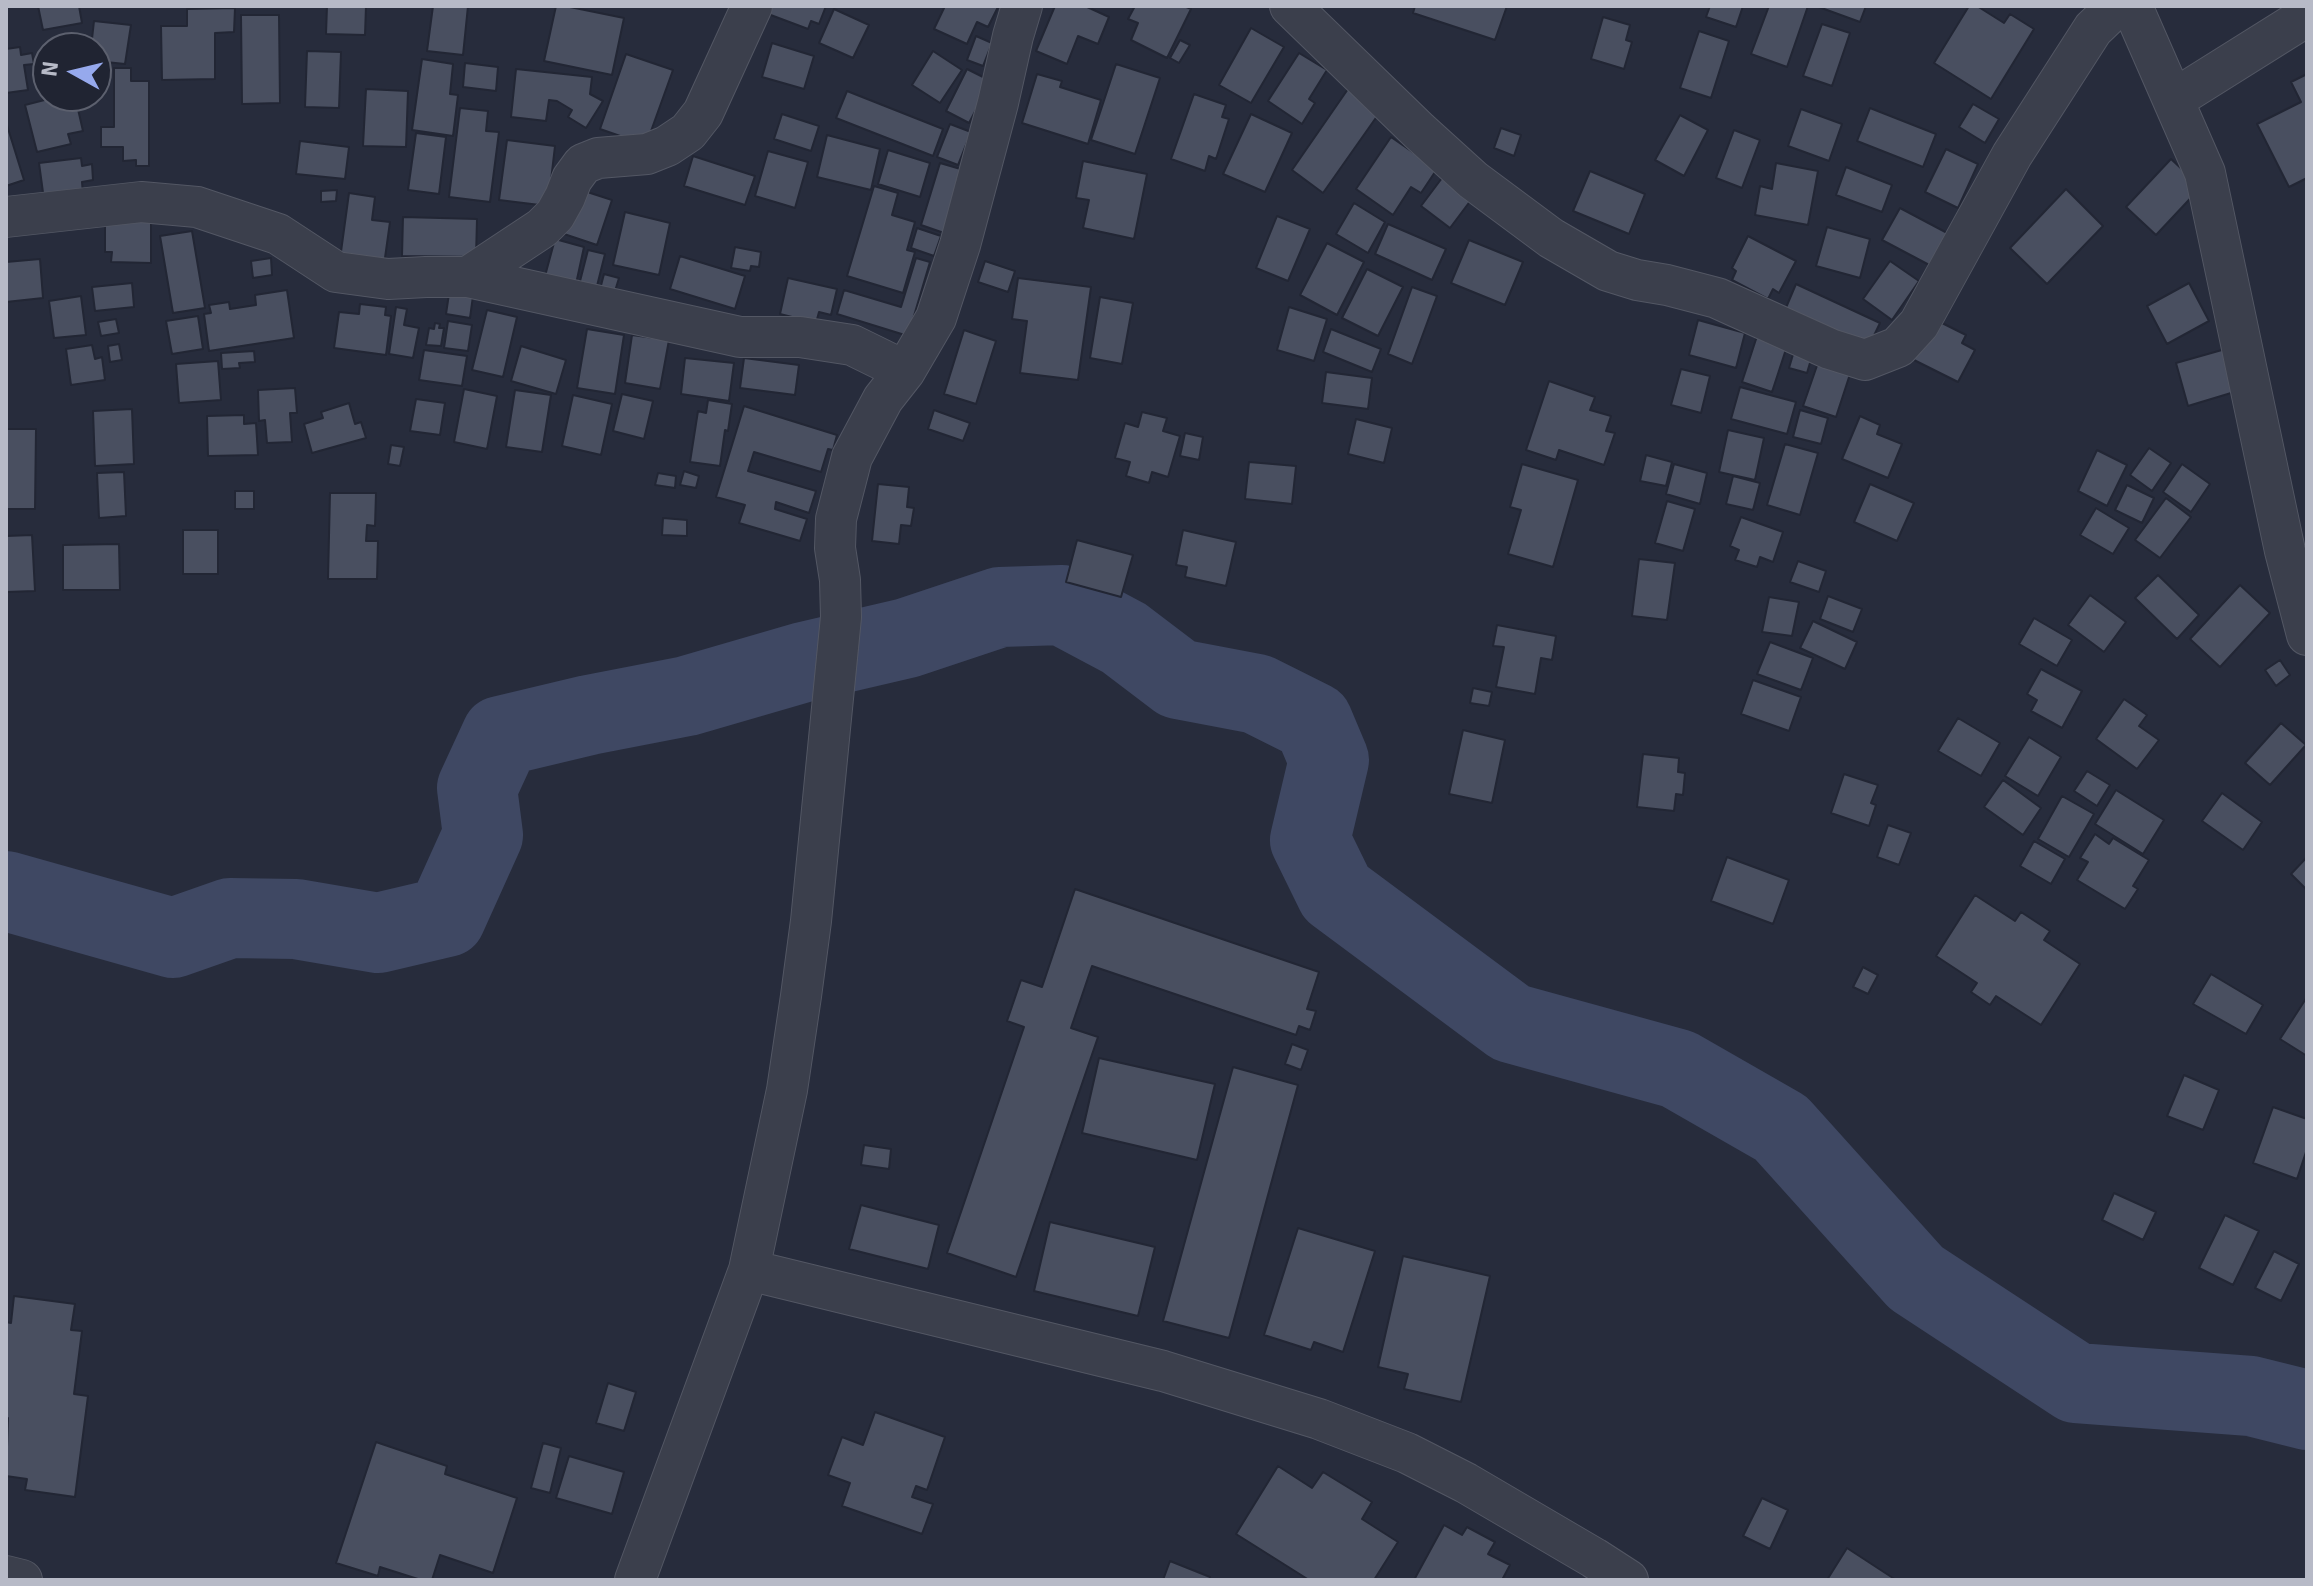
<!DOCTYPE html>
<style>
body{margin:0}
#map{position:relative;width:2313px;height:1586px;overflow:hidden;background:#272c3c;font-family:Signika,sans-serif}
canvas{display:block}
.frame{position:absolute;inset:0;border:8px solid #b7bac7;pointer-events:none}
.north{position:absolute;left:32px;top:32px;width:80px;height:80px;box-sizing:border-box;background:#202432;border:2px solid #5c606e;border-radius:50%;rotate:278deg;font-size:22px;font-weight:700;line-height:32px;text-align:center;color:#b7bac7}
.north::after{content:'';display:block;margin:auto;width:28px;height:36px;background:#96a9ed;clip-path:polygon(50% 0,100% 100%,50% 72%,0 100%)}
</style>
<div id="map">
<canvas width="2313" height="1586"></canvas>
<div class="frame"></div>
<div class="north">N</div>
</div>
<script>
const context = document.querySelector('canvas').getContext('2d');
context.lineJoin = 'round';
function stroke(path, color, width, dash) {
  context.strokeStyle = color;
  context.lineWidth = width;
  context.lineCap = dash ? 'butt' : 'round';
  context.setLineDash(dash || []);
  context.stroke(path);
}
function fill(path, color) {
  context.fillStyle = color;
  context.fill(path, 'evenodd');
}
stroke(new Path2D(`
 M6 891 173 938 230 918 296 919 378 933 446 917 483 835 477 788 501 736 589 715 687 696 804 662 907 638 1000 607 1062 605 1124 638 1178 679 1257 694 1313 722 1329 760 1310 840 1336 893 1511 1023 1678 1069 1781 1128 1916 1278 2076 1383 2251 1396 2307 1410`), '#3f4863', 80);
const building = new Path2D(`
 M38 6H79L82 23 43 30Z
 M327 6H366L365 35 326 34Z
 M433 6H468L463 55 427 51Z
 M556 6H565L624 18 612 75 544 61Z
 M771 6H826L819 24 811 21 808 29 768 14Z
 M945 6H995L998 7 988 27 977 22 967 44 934 29Z
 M1055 6H1085L1109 17 1098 44 1078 36 1067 64 1036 51Z
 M1135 6H1184L1191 9 1167 58 1131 40 1138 23 1128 19Z
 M1415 6H1507L1495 40 1413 13Z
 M1710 6H1743L1736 27 1706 17Z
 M1769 6H1808L1787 67 1751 54Z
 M1816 6H1866L1860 22Z
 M1969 6H1977L2004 23 2010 14 2034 29 1991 99 1934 63Z
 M235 8 234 32 215 33V79L162 80 161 26H187V9Z
 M834 9 869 25 853 58 819 43Z
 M241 15H279L280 103 242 104Z
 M1603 17 1630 25 1626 40 1632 42 1624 69 1591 59Z
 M94 21 131 25 125 64 96 61V48H91Z
 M1822 24 1850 33 1832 86 1803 76Z
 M1251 28 1284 47 1251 103 1219 85Z
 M1699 31 1729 41 1711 98 1680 88Z
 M976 36 992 43 983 66 967 60Z
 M1180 40 1190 45 1179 63 1170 58Z
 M772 43 814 56 804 89 762 77Z
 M20 47 21 55 32 53 34 64 24 65 28 90 6 93V49Z
 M307 51 341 52 339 108 305 107Z
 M933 51 962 70 940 103 912 85Z
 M1299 53 1327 70 1309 99 1315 103 1302 124 1268 101Z
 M626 54 673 70 646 145 600 129Z
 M422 59 453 64 450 94 458 95 453 136 412 130Z
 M465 63 498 67 496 91 463 87Z
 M1116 64 1160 78 1135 154 1091 140Z
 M114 68H131V81H149V166H136V160L123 161V147H101V127H114Z
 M516 69 592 77 590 94 603 101 586 128 568 117 572 110 557 101 549 100 546 121 511 117Z
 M967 69 991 81 969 123 946 111Z
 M1037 74 1062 81 1060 87 1101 100 1088 144 1022 123Z
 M2307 74V178L2289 187 2257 124 2301 102 2291 82Z
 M366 89 408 91 406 147 363 146Z
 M1348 89 1380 112 1323 193 1292 170Z
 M847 91 943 129 933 156 836 118Z
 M1194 94 1226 105 1222 117 1229 119 1216 159 1209 156 1205 171 1171 159Z
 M60 96H75L83 131 68 134 71 144 37 152 25 105Z
 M1973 104 1999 119 1985 143 1959 127Z
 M460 108 488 111 486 131 499 132 490 202 449 197Z
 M1870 108 1936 134 1923 167 1857 141Z
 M1801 109 1842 124 1829 161 1788 146Z
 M782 114 819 126 811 151 774 139Z
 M1251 114 1292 133 1265 192 1223 174Z
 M1680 115 1708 130 1684 176 1655 160Z
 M6 122 24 180 6 186Z
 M950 124 971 132 958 165 937 157Z
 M1501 128 1521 135 1514 156 1494 148Z
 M1734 130 1760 140 1742 188 1716 178Z
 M416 133 446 137 439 194 408 190Z
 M827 135 880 149 871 190 817 177Z
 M1391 137 1437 169 1421 193 1411 187 1393 215 1356 189Z
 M507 140 555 146 548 206 499 200Z
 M300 141 349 147 345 179 296 174Z
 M1946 149 1978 164 1958 208 1925 192Z
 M888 150 930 163 920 197 878 184Z
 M768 151 808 162 795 208 755 196Z
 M693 156 755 176 745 205 684 186Z
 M81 158 82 166 92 164 93 180 82 182 83 194 44 200 39 163Z
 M2171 159 2201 187 2156 235 2126 207Z
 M1083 161 1147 174 1134 239 1083 228 1089 200 1076 198Z
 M940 163 964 170 944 233 921 225Z
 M1776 163 1818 171 1808 225 1755 215 1760 186 1772 189Z
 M1846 167 1892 185 1882 212 1836 195Z
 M1590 171 1645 194 1629 234 1573 211Z
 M1442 178 1471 200 1450 228 1421 206Z
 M874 186 898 193 892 215 915 222 907 250 915 252 903 293 847 276Z
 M578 189 612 200 597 245 564 234Z
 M2066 189 2103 226 2047 284 2010 248Z
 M337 190 336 201 321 202V191Z
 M349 193 375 197 372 220 390 222 384 265 340 259Z
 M1354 203 1385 222 1368 253 1336 234Z
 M1900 208 1951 235 1933 267 1882 240Z
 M625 212 670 223 659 275 613 265Z
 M105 216H151V263L111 262 112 252H105Z
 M1277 216 1310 229 1288 281 1256 268Z
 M403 217 477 219 476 257 402 256Z
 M1388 224 1446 249 1432 280 1375 254Z
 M1827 227 1870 239 1860 278 1816 266Z
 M917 228 941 236 934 256 911 248Z
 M192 231 205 308 173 313 160 236Z
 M1748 236 1796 261 1779 293 1773 289 1768 299 1732 280 1736 271 1732 268Z
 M555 239 584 247 576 284 545 276Z
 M1469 240 1523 262 1505 305 1451 283Z
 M1327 243 1364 262 1337 315 1300 295Z
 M735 247 761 252 759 267 751 266 750 271 731 268Z
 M588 250 605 254 595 294 578 289Z
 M680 256 745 276 735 309 670 289Z
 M271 258 272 275 253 278 251 261Z
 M916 258 930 262 908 336 837 314 844 290 901 307Z
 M40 259 43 298 6 302V262Z
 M985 261 1015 271 1008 292 978 282Z
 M1890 261 1919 281 1892 320 1863 299Z
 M1367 269 1403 287 1378 336 1342 318Z
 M604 274 619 278 612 301 598 297Z
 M788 278 837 289 831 315 819 312 816 323 780 314Z
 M1018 278 1091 287 1078 380 1020 373 1027 321 1012 319Z
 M132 283 134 307 95 311 92 287Z
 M2189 283 2209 321 2167 344 2147 306Z
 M1796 284 1880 323 1868 348 1785 310Z
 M450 287 473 296 470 318 446 314Z
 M1412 287 1437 296 1412 364 1388 354Z
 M287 290 294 338 209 351 204 314 211 313 209 305 229 302 230 309 256 305 255 295Z
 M81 296 86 335 54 338 49 301Z
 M1100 297 1133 303 1122 364 1090 358Z
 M360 304 386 307 385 315 391 316 386 355 334 348 339 312 359 314Z
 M396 307 407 309 404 325 419 328 413 358 389 354Z
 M1289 307 1327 319 1314 361 1277 350Z
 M487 310 517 317 503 377 472 370Z
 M198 316 203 349 172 354 166 321Z
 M116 319 119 333 101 336 98 322Z
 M1698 320 1745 333 1736 368 1689 355Z
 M448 321 472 325 468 351 444 348Z
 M435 323 440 324 439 328H444L441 346 426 345 429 328 434 329Z
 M1942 323 1966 335 1962 343 1975 350 1958 382 1912 359Z
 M587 329 624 335 615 394 577 388Z
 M1331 329 1381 349 1372 372 1323 352Z
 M964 330 996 341 976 404 944 394Z
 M1759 330 1789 340 1772 392 1742 382Z
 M632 335 669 340 660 389 625 383Z
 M119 344 122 360 110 362 108 346Z
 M92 345 95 359 102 357 105 380 71 385 66 349Z
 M521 346 566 360 556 394 511 381Z
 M2229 348 2241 390 2188 406 2176 363Z
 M424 350 467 356 462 386 419 380Z
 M254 351 255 362 239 363 240 368 222 369 221 353Z
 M1794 351 1812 356 1807 373 1789 368Z
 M1820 357 1852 368 1836 417 1803 406Z
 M685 358 734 363 729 401 681 394Z
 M744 358 799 365 795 395 740 388Z
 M218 361 221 400 179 403 176 364Z
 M1681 369 1710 376 1701 413 1671 405Z
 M1326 372 1372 378 1368 409 1322 403Z
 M1549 381 1595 397 1590 410 1611 416 1606 431 1615 433 1604 465 1559 450 1556 460 1526 450Z
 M1740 387 1796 402 1787 434 1731 419Z
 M295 388 297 413H290L292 442 267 443 265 420 259 421 258 390Z
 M464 389 497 396 487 449 454 442Z
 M515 390 551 395 542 452 506 447Z
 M622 394 653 401 644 439 613 431Z
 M573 395 612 404 601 455 562 446Z
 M416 399 445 403 440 435 410 431Z
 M708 400 732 404 728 431 725 430 720 466 690 462 698 411 706 413Z
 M349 403 355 424 361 422 366 438 312 453 304 424 323 418 321 412Z
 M744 406 837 435 833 450 828 449 821 472 754 452 748 471 816 491 809 513 776 502 775 509 807 519 800 541 739 523 745 505 716 497Z
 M132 409 134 464 95 466 93 411Z
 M934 410 970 423 963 441 928 429Z
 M1800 410 1828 418 1821 444 1793 437Z
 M1142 412 1167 418 1163 431 1180 436 1168 477 1152 472 1149 483 1126 476 1130 462 1115 458 1125 423 1138 427Z
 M244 415V424L256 423 258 455 208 456 207 416Z
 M1860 416 1880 425 1877 434 1902 444 1888 478 1842 459Z
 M1356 419 1392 428 1384 463 1348 454Z
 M6 429H36L35 509H6Z
 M1728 430 1764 438 1755 480 1719 472Z
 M1185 433 1203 437 1199 460 1180 456Z
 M1785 444 1818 453 1800 515 1767 505Z
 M391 445 404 447 400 466 388 464Z
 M2149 448 2171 463 2152 491 2130 475Z
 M2097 450 2127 465 2107 506 2078 491Z
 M1646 455 1672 462 1666 486 1640 481Z
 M1249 462 1296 466 1292 504 1245 499Z
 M1522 464 1578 480 1553 567 1508 554 1521 510 1510 507Z
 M1674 464 1707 473 1700 504 1666 494Z
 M2182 464 2210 484 2191 512 2163 492Z
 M684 471 699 476 696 488 680 485Z
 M124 472 126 516 99 518 97 473Z
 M658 473 676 476 675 488 655 485Z
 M1733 476 1760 483 1753 510 1726 504Z
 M878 484 909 487 907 507 914 508 911 526 901 525 899 544 872 541Z
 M1870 484 1914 503 1897 541 1854 522Z
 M2127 485 2154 498 2142 523 2115 510Z
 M235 491H254V509H235Z
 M330 493H376L375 526 367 525 366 541H378L377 579H328Z
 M2166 498 2191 517 2160 558 2135 540Z
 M1667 501 1695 509 1683 551 1655 543Z
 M2096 508 2129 528 2113 554 2080 535Z
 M1741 517 1783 532 1773 562 1760 557 1757 567 1735 560 1739 550 1730 546Z
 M663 518 687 520V536L662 535Z
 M183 530H218V574H183Z
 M1183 530 1236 542 1226 586 1185 577 1187 567 1176 565Z
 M32 535 35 591 6 592V536Z
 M1077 540 1133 555 1121 597 1066 582Z
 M119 544 120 590H63V545Z
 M1639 559 1675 563 1667 620 1632 616Z
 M1798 561 1826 571 1819 592 1790 582Z
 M2158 575 2199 615 2177 639 2135 598Z
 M2240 585 2270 613 2220 667 2190 639Z
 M2090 595 2126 622 2104 652 2068 625Z
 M1828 596 1862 609 1853 632 1820 619Z
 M1769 597 1799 602 1792 636 1762 632Z
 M2034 618 2072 640 2057 666 2019 644Z
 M1813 621 1857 642 1845 669 1800 648Z
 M1497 625 1556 636 1552 660 1541 658 1535 694 1496 687 1504 647 1493 646Z
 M1770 642 1813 658 1801 690 1757 674Z
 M2280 660 2290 675 2276 686 2265 670Z
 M2041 669 2082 691 2062 728 2031 711 2037 700 2027 694Z
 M1753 680 1801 697 1789 731 1741 714Z
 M1473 688 1492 692 1489 706 1470 703Z
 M2124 699 2147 715 2139 726 2159 740 2137 769 2096 739Z
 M1958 718 2000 743 1981 776 1938 751Z
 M2281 723 2306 745 2270 785 2245 763Z
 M1463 730 1505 740 1492 803 1449 794Z
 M2029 737 2061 757 2038 796 2005 776Z
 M1643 754 1679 758 1678 772 1685 773 1683 795 1676 794 1674 811 1637 807Z
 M2087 771 2110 785 2097 806 2074 791Z
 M1844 774 1878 785 1871 803 1876 805 1869 826 1831 813Z
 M2003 780 2041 808 2023 835 1984 807Z
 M2116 790 2164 820 2143 854 2095 824Z
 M2222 793 2262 822 2243 850 2202 821Z
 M2062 796 2094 814 2069 857 2038 839Z
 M1888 825 1911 833 1899 865 1877 857Z
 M2095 834 2109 844 2113 838 2149 860 2133 886 2138 889 2125 909 2077 880 2088 862 2080 858Z
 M2034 841 2065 859 2051 884 2020 866Z
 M1727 857 1789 880 1773 924 1711 901Z
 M2307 857V890L2291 874Z
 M1075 889 1319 972 1307 1009 1316 1011 1310 1030 1299 1026 1296 1035 1092 966 1071 1028 1098 1037 1016 1277 947 1253 1024 1027 1007 1021 1021 980 1042 987Z
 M1975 895 2015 921 2021 912 2050 931 2044 940 2080 964 2041 1025 1996 996 1990 1005 1971 992 1977 983 1936 956Z
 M1863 967 1878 975 1868 994 1853 987Z
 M2211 974 2263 1005 2246 1034 2193 1004Z
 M2307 997V1056L2280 1039Z
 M1292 1044 1308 1050 1301 1070 1285 1064Z
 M1099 1058 1215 1084 1197 1160 1082 1133Z
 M1233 1067 1298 1085 1229 1338 1163 1321Z
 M2184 1075 2219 1090 2203 1130 2167 1116Z
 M2273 1107 2307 1119V1149L2297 1179 2253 1163Z
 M864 1145 891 1149 889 1169 861 1165Z
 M2114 1193 2156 1212 2143 1240 2102 1220Z
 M861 1205 939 1225 928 1269 849 1249Z
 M2225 1215 2259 1231 2233 1285 2199 1268Z
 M1050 1222 1155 1247 1138 1316 1034 1291Z
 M1298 1228 1375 1251 1343 1352 1314 1342 1311 1350 1264 1335Z
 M2274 1251 2299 1264 2281 1301 2255 1288Z
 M1403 1256 1490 1276 1461 1402 1404 1389 1408 1374 1378 1367Z
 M14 1296 75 1304 71 1330 82 1331 74 1394 88 1396 75 1497 25 1490 27 1479 6 1476 8 1418H6V1322L11 1323Z
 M608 1383 636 1392 624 1431 596 1423Z
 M875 1412 945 1437 927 1490 916 1486 912 1497 933 1504 922 1534 842 1506 850 1483 828 1475 842 1437 863 1445Z
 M376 1442 447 1466 445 1474 517 1498 493 1573 440 1555 432 1580H421L380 1567 378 1576 336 1563Z
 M543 1443 561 1448 550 1493 531 1488Z
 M569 1456 624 1472 612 1514 556 1498Z
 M1278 1466 1312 1488 1323 1472 1372 1502 1362 1519 1398 1542 1374 1580H1309L1236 1534Z
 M1762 1498 1788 1510 1770 1549 1743 1536Z
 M1444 1525 1462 1535 1467 1527 1495 1542 1488 1554 1510 1565 1502 1580H1414Z
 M1847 1548 1896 1580H1827Z
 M1170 1561 1210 1577 1209 1580H1163Z`);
fill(building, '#494f60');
stroke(building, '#222634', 2);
const minor = new Path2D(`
 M1290 6 1419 131 1473 180 1551 238 1608 271 1637 280 1667 285 1717 298 1830 349 1865 360 1898 347 1919 324 2012 155 2093 29 2117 6
 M2132 6 2205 173 2285 551 2307 635
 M2173 100 2307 16
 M6 217 141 202 197 207 278 234 336 272 388 279 426 277H468L740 337H800L852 345 905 371
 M468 277 542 228 555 215 565 197 572 179 583 164 598 158 647 154 667 146 688 132 703 113 752 6
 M749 1270 1163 1371 1319 1419 1407 1453 1466 1483 1594 1558 1628 1580
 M6 1576 22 1580
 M635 1580 749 1270 787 1090 801 996 811 921 841 617 840 580 835 548 836 519 852 457 883 399 905 371 936 318 960 245 998 103 1013 36 1022 6`);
stroke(minor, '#535764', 42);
stroke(minor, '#3b3f4c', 40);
</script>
